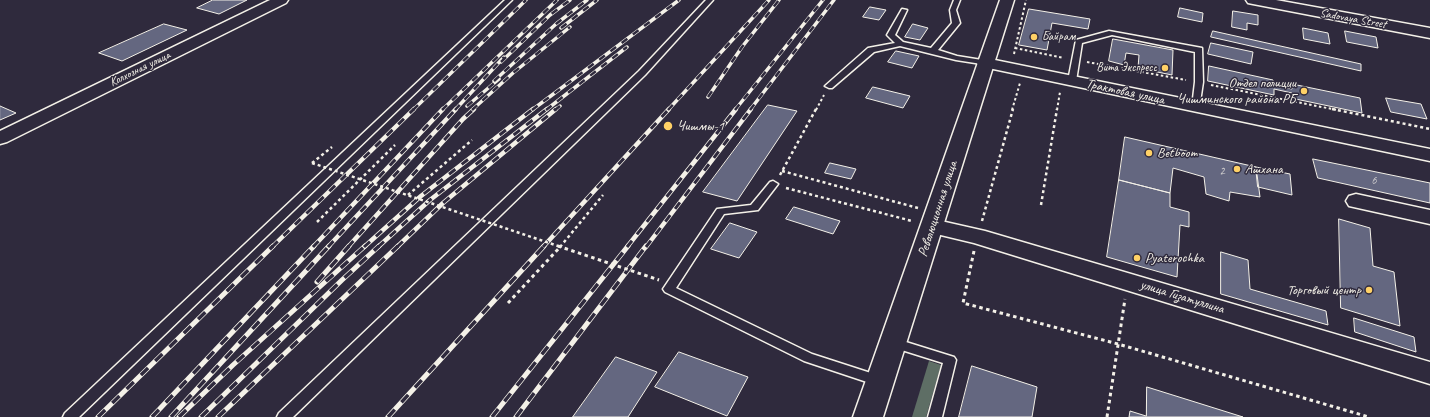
<!DOCTYPE html>
<meta charset="utf-8">
<style>
body{margin:0}
canvas{display:block;background:#2f2a3d}
</style>
<canvas width="1430" height="417"></canvas>
<script>
const context = document.querySelector('canvas').getContext('2d');
context.lineJoin = 'round';
function fill(path, color) {
  context.fillStyle = color;
  context.fill(path, 'evenodd');
}
function stroke(path, color, width, dash) {
  context.strokeStyle = color;
  context.lineWidth = width;
  context.lineCap = dash ? 'butt' : 'round';
  context.setLineDash(dash || []);
  context.stroke(path);
}
function write(font, color, halo, rows, align = 'center') {
  context.font = font + ' Caveat,sans-serif';
  context.lineWidth = 3;
  context.setLineDash([]);
  context.textBaseline = 'middle';
  context.strokeStyle = halo;
  context.fillStyle = color;
  for (const [text, x, y, turn = 0] of rows) {
    context.save();
    context.translate(x, y);
    context.rotate((+turn || 0) * Math.PI / 180);
    context.textAlign = isNaN(turn) ? turn : align;
    if (halo) context.strokeText(text, 0, 0);
    context.fillText(text, 0, 0);
    context.restore();
  }
}
fill(new Path2D(`
 M929 361 941 365 926 417H912Z`), '#5e6e65');
const building = new Path2D(`
 M213 0H247L219 14 197 8Z
 M870 7 886 10 879 20 863 17Z
 M1180 8 1203 13 1202 22 1178 17Z
 M1029 9 1090 19 1088 29 1052 23 1047 50 1019 45Z
 M1233 11 1258 15V25L1247 23V30L1232 27Z
 M164 24 187 30 122 61 99 53Z
 M913 24 928 28 920 40 905 37Z
 M1303 28 1328 33 1330 44 1304 39Z
 M1213 31 1361 64V71L1211 37Z
 M1345 31 1376 37 1378 48 1347 42Z
 M1113 39 1173 50 1172 75 1138 68 1139 55 1126 53 1124 65 1109 61Z
 M1211 43 1253 52 1251 64 1208 54Z
 M896 51 919 56 912 68 888 62Z
 M1209 66 1273 80V85L1292 89V84L1360 98 1362 113 1291 98 1292 93 1274 89V95L1208 81Z
 M873 87 910 96 903 108 866 98Z
 M1386 98 1421 104 1427 119 1391 112Z
 M768 105 797 111 737 201 703 192Z
 M0 106 16 113 0 120Z
 M1125 137 1256 167 1260 197 1230 192 1229 201 1206 194 1204 177 1173 168 1170 193 1119 180Z
 M1313 159 1430 183V203L1318 178Z
 M830 163 856 169 851 179 825 173Z
 M1256 167 1290 174 1292 195 1258 187Z
 M1119 180 1170 193V207L1189 212V227L1180 225 1177 277 1107 257Z
 M794 207 840 221 833 234 786 219Z
 M1339 219 1370 228 1373 266 1394 272 1400 326 1341 308Z
 M730 223 757 232 739 258 711 249Z
 M1221 252 1248 260 1250 289 1326 311 1328 325 1221 294Z
 M1354 318 1414 337 1416 352 1355 332Z
 M679 352 748 377 727 416 655 387Z
 M616 357 657 372 628 417H573Z
 M972 366 1037 387 1032 417H959Z
 M1147 387 1243 417H1129L1130 411 1146 416Z`);
fill(building, '#646780');
stroke(building, '#f4f1e8', 1);
const lane = new Path2D(`
 M505 0H512L79 417H63L65 413Z
 M706 0H713L645 75 293 417H277L279 413 639 71Z
 M954 0H960L956 10 960 23 938 50 957 56 988 61V65L956 60 900 46 874 52 832 88H829L825 86 868 48 895 43 887 35 902 9 907 10 895 35 903 42 931 48 952 23 950 10Z
 M1109 31 1202 48 1203 82 1199 109H1193L1192 107 1195 82V52L1112 35 1082 43 1076 81 1072 83H1069L1068 81 1076 40Z
 M773 181 778 184 758 210 724 214 676 288 812 354 883 377 885 381 883 385 879 386 804 361 665 292 663 289 717 209 751 205 770 182Z
 M893 338 954 357 956 360 942 417H928L943 363 889 346 887 343 889 340Z`);
const street = new Path2D(`
 M270 0H288L286 3 7 142 0 144V131Z
 M1246 0H1276L1430 28V38L1253 4 1248 3Z
 M985 58 1430 149V161L979 66 977 63 979 60Z
 M1356 194 1430 210V224L1349 206 1346 201 1349 196Z
 M932 219 985 231 1430 362V384L974 243 924 231 921 226 924 221Z`);
const secondary = new Path2D(`
 M1000 0H1014L883 417H853Z`);
stroke(lane, '#f4f1e8', 3);
stroke(street, '#f4f1e8', 3);
stroke(secondary, '#f4f1e8', 3);
stroke(new Path2D(`
 M1015 48 1064 58
 M1014 54 1026 0
 M1087 62 1186 80
 M1211 85 1337 110
 M816 110 824 95
 M1012 110 1020 83
 M1057 110 1060 92`), '#f4f1e8', 2, [2.5, 2.5]);
stroke(new Path2D(`
 M1332 109 1430 129
 M312 163 332 147
 M782 171 918 208
 M780 175 816 109
 M786 188 912 221
 M408 195 472 140
 M1041 205 1057 109
 M982 221 1013 109
 M317 222 395 145
 M560 247 603 195`), '#f4f1e8', 2.5, [3, 3]);
stroke(new Path2D(`
 M974 251 963 303 1118 344 1369 417
 M508 303 561 246
 M1107 417 1125 299`), '#f4f1e8', 3, [3.5, 3.5]);
fill(lane, '#2f2a3d');
fill(street, '#2f2a3d');
fill(secondary, '#2f2a3d');
const railFar2 = new Path2D(`
 M561 28 597 0
 M501 62 550 15 570 0
 M494 81 556 24 587 0
 M708 97 742 47 779 0
 M467 106 499 79
 M413 110 526 0
 M442 110 557 0
 M455 110 504 57
 M472 110 513 73 570 27
 M532 110 679 0
 M546 110 627 47
 M555 110 560 106
 M668 110 769 0
 M735 110 823 0
 M750 110 834 0`);
const railFar1 = new Path2D(`
 M272 247 414 109
 M313 247 443 109
 M328 247 456 109
 M348 247 463 119 474 109
 M364 247 421 196 533 109
 M378 247 430 200 547 109
 M397 247 443 203 556 109
 M543 247 669 109
 M627 247 736 109
 M646 247 751 109`);
const rail = new Path2D(`
 M317 282 349 246
 M98 417 273 246
 M152 417 314 246
 M171 417 329 246
 M179 417 233 365 365 246
 M201 417 342 280 379 246
 M218 417 398 246
 M388 417 544 246
 M492 417 628 246
 M516 417 646 246`);
stroke(railFar2, '#f4f1e8', 3.5);
stroke(railFar1, '#f4f1e8', 4.5);
stroke(rail, '#f4f1e8', 5);
stroke(railFar2, '#2f2a3d', 2.5, [7]);
stroke(railFar1, '#2f2a3d', 3, [8]);
stroke(rail, '#2f2a3d', 3.5, [10]);
stroke(new Path2D(`
 M312 163 561 247`), '#f4f1e8', 2.5, [3, 3]);
stroke(new Path2D(`
 M558 246 659 280`), '#f4f1e8', 3, [3.5, 3.5]);
for (const [x, y, r, color] of [
 [1034,37,4,"#ffd166"],
 [1165,68,4,"#ffd166"],
 [1304,91,4,"#ffd166"],
 [668,126,5,"#ffd166"],
 [1149,153,4,"#ffd166"],
 [1237,169,4,"#ffd166"],
 [1137,258,4,"#ffd166"],
 [1369,290,4,"#ffd166"]
]) {
  const dot = new Path2D();
  dot.arc(x, y, r, 0, 2 * Math.PI);
  context.fillStyle = color;
  context.fill(dot);
  stroke(dot, '#2f2a3d', 1.5);
}
write('12px', '#f4f1e8', '#2f2a3d', [
 ["Sadovaya Street",1353,19,10],
 ["Колхозная улица",140,69,-26]
]);
write('12px', '#f4f1e8', '#2f2a3d', [
 ["Байрам",1042,37],
 ["Вита Экспресс",1157,68,"right"]
], 'left');
write('12px', '#d0cece', null, [
 ["2",1222,172],
 ["6",1374,181]
]);
write('14px', '#f4f1e8', '#2f2a3d', [
 ["Отдел полиции",1296,83,"right"],
 ["Чишминского района РБ",1296,99,"right"],
 ["Чишмы-1",677,126],
 ["Betboom",1157,153],
 ["Ашхана",1245,169],
 ["Pyaterochka",1145,258],
 ["Торговый центр",1361,290,"right"]
], 'left');
write('14px', '#f4f1e8', '#2f2a3d', [
 ["Трактовая улица",1125,92,12],
 ["Революционная улица",938,209,-72],
 ["улица Гизатуллина",1182,297,17]
]);
</script>
